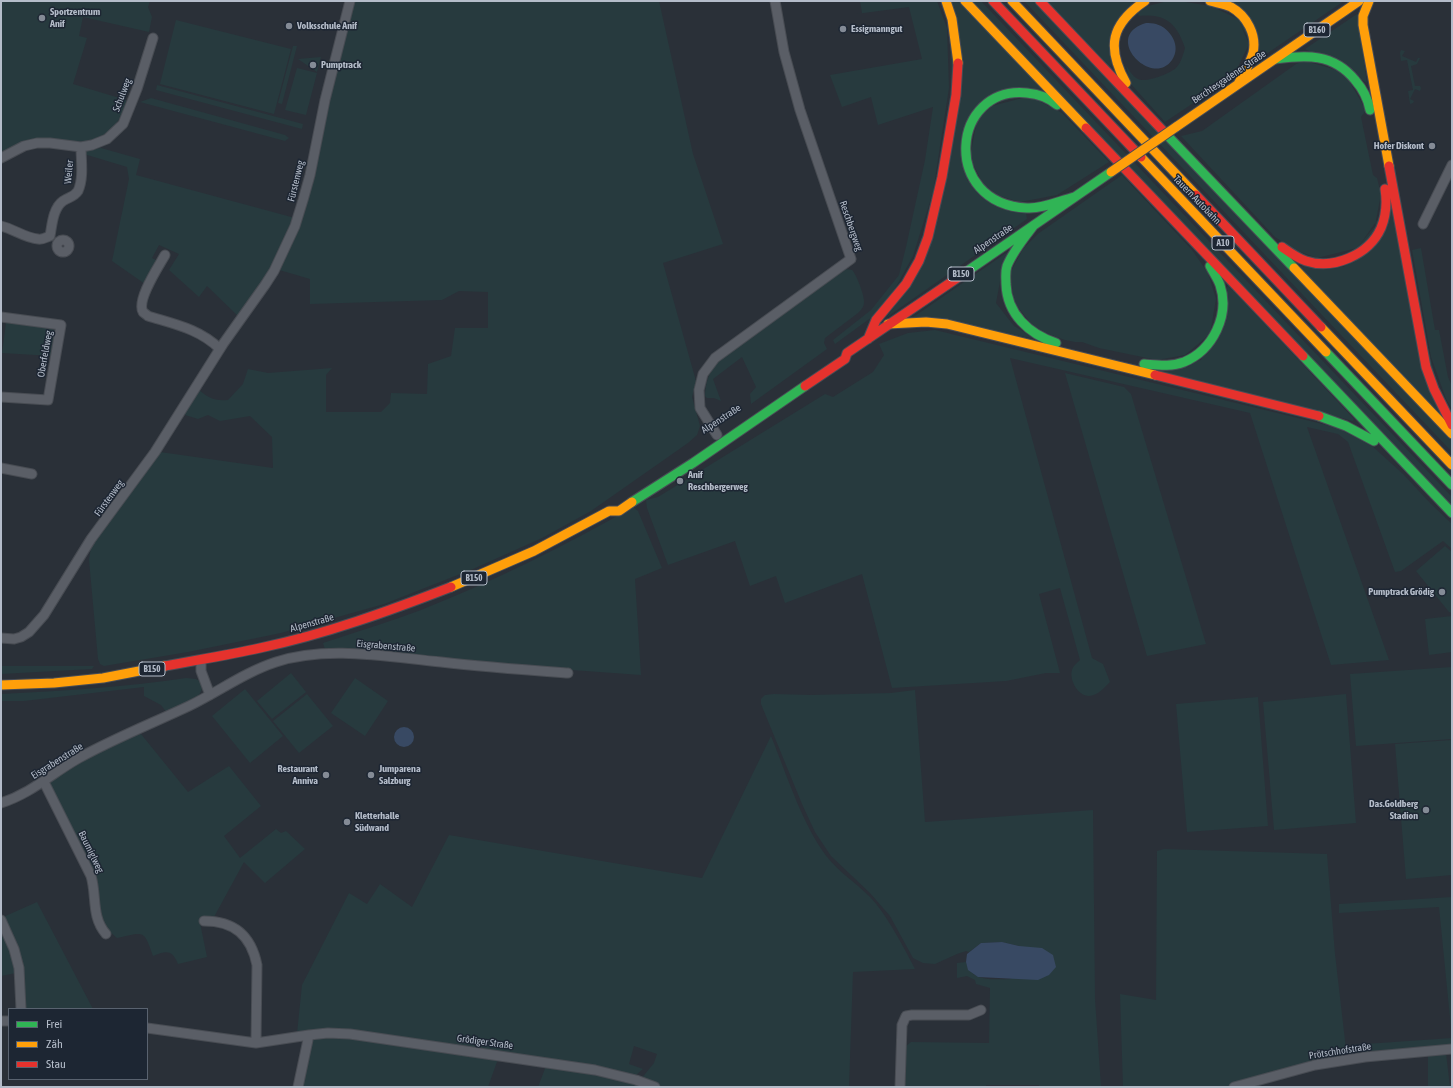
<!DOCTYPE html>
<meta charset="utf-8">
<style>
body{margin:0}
#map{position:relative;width:1453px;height:1088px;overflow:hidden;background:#2a3038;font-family:"Asap Condensed",sans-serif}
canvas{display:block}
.frame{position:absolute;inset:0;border:2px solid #b4bcc9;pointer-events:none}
.legend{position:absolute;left:8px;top:1008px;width:140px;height:72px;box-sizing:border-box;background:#1d2633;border:1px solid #59626f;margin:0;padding:5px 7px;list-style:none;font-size:12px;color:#b4bcc9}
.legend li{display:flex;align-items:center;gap:8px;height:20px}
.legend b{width:20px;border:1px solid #59626f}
</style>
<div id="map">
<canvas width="1453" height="1088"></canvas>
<div class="frame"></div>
<ul class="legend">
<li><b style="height:5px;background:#30b455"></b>Frei</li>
<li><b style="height:5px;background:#ff9f0a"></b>Zäh</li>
<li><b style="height:5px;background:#e5322d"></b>Stau</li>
</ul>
</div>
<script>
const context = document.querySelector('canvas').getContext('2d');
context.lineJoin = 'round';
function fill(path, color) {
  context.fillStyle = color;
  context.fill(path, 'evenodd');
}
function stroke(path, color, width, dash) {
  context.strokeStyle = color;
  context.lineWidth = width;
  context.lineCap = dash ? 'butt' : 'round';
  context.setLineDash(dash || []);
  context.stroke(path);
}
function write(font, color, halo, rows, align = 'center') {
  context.font = font + ' "Asap Condensed",sans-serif';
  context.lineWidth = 3;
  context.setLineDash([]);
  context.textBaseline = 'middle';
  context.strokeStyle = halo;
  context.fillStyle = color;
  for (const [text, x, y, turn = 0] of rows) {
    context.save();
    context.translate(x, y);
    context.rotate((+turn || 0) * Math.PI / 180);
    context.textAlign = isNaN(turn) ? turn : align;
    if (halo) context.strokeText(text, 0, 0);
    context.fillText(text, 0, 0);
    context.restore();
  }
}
fill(new Path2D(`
 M1 1H150L148 7 152 17 149 32 83 17 79 36 87 38 73 84 126 100C127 109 122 115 117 122 95 154 72 139 42 140 32 140 11 151 1 155L2 74 1 73Z
 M353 1H659L693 154 723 244 663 263 696 381 692 397 700 426 697 435 688 443 591 511 542 538 473 569 384 604 281 633 188 652 104 666 100 664 98 659 89 560 91 547 160 452 273 468 272 437 250 416 220 421 208 415 198 419 182 414 198 389C208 398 214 401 228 400L243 384 248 369 268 373 332 368 326 375V412H381L390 403 391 393 427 394 428 364 451 356 455 328H488V292L459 291 442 300 310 304V279L276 269 288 246Z
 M860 1H937L947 28 949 88 933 192 913 256 892 294 872 317 835 344 833 340 871 310 899 275 906 247 925 160 933 107 878 125 871 97 842 107 830 75 922 59 909 7 856 14 862 13Z
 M950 1H959L1044 90 974 109 967 180 1026 213 1027 219 887 317 903 294 951 158Z
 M970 1H981L1452 497V509Z
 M1024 1H1036L1452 439V452Z
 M1047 1H1133L1110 67Z
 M1168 1H1179L1211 6 1238 19 1249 44 1235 73 1192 104 1165 122 1130 83 1126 65C1129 70 1132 76 1138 79 1146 83 1169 74 1176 68 1181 63 1183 55 1185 48 1177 24 1166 13 1139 16L1137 13 1148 6Z
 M1228 1H1344L1259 59Z
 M1357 14 1367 83 1305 49Z
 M176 20 291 49 274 114 160 84Z
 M293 46H297L282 104 278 103Z
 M1401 50 1405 51 1402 56 1416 62 1418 58H1420L1417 64 1411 66 1415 86H1420L1421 88 1420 91 1415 89 1410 99 1414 101 1413 103 1410 104 1408 91 1413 90 1407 60 1401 61 1400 53Z
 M321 57 317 72 298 59Z
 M1305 61 1344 72 1366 110 1361 117 1373 175 1377 178 1381 194 1375 226 1357 248 1317 258 1295 250 1275 237 1181 136 1202 131 1296 64Z
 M297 68 317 73 306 115 285 110Z
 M157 85 303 124 302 129 156 90Z
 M1030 96 1062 113 1109 162 1057 195 1020 202 996 195 983 184 970 158 977 120 992 106Z
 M151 98 285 135 289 138 285 141 140 102Z
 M101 148 140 159 136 175 295 218 282 246 264 280 239 317 207 286 199 297 169 270 179 254 159 245 152 258 158 261 145 284 112 261 129 179 127 167 84 154 86 150Z
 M1122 175 1192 250 1208 273 1216 299 1210 334 1185 355 1157 360 1099 348 1082 342H1075L1065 340 1045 333 1032 325 1013 301 1011 271 1023 249 1039 233Z
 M1390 202 1447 421 1298 266 1344 267Z
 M1421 248 1435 330H1439L1448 377 1452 386V409L1446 399 1431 357 1412 250Z
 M1009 251 1002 271 996 303 1014 326 1037 339 912 318Z
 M846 269C847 269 851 270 852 270 856 273 865 297 864 302 864 307 861 310 858 313L825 338 824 343 827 349 751 404 750 394 756 387 742 357 713 379 721 401 714 398H707L705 396C706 376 712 367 726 353Z
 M1228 285 1354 419 1353 421 1157 370 1201 360Z
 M6 323C15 323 56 323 57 334 57 340 54 349 53 356L2 353Z
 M935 330 1339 428 1370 444 1403 474 1430 503 1452 524V549L1443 541 1401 571 1395 572 1348 442 1338 434 1307 427 1389 660 1331 665 1250 413 1010 358 1092 658 1103 664 1110 682C1105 687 1097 696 1089 696 1078 696 1069 680 1072 670 1073 666 1077 663 1080 660L1060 588 1039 594 1060 673H1046L1006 681 892 688 862 574 785 603 776 576 750 586 735 541 668 565 647 508 646 500 658 497 825 394 833 397 873 372 884 355 879 344 908 333Z
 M1065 373 1124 387 1131 394 1206 644 1147 656Z
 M633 507 638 511 662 568 635 579 641 675 516 666 394 652 344 649H325L323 643C355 632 389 622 421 610 494 581 565 546 633 507Z
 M1445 546 1452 552V613L1449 612 1416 571Z
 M1452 616V652L1429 655 1425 619Z
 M1 666H94L92 669 1 674Z
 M1452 667V739L1356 746 1350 674Z
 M291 673 306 692 272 719 257 701Z
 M186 678 196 679 201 682 202 689 198 697 167 713 161 705 144 696V687L24 701H1V694C63 691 124 687 186 678Z
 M355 678 388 701 365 736 331 713Z
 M245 689 283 736 250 763 212 716Z
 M915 690 925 822 1093 810 1095 999 1101 1087H1039V1085H986V1087H905L906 1046 911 1042 989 1043 990 988 976 984 975 980 967 976 957 978V963L966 962C972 983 993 979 1011 979L1019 946 1002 942 981 943 969 952 966 951 957 954 935 964 923 963 913 958 890 916 870 893 831 856 815 832 802 804 761 704V699L765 695 774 694 811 695 891 693Z
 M307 694 333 726 299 753 273 721Z
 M1346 694 1356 823 1274 830 1263 702Z
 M1258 697 1268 826 1187 832 1176 704Z
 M141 734 188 792 229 766 261 806 224 836 240 858 276 829 281 833 286 831 305 849 265 883 244 862 214 917 199 918 207 957 178 964C172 949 166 951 153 956 144 929 144 932 117 938L103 926 99 914 96 880 51 789 50 783C72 760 104 749 132 736Z
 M771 736C786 773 800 817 822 850 834 869 854 881 870 897 887 915 903 946 915 969L853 972 849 1087H663L641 1079 654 1063 657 1054 634 1046 629 1064 643 1069 635 1076 494 1052 297 1033 302 985 349 893 367 904 380 884 412 907 449 835 702 878Z
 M1452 740V875L1406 879 1395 744Z
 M1164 849 1327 854 1335 954 1346 1049 1343 1055 1258 1076 1226 1087H1123L1120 994 1156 1000 1157 851Z
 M1452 897V1046L1361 1055 1356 1052 1351 1045 1452 1038 1439 907 1339 913V904Z
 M37 902 93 1009H25L16 973 1 976V918Z
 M329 1037 350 1038 498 1059 488 1087H302L313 1039Z
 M1446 1053 1450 1087H1428V1055Z
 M546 1066C579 1071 612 1075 643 1087H538Z`), '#273a3e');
fill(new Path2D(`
 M1146 23C1149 23 1153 23 1156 24 1170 28 1182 46 1172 60 1152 89 1101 36 1146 23Z
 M394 737a10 10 0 1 1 20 0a10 10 0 1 1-20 0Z
 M1002 942 1019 946 1042 948 1053 955 1056 967 1049 975 1038 980 978 977 968 970 966 962 967 954 981 943Z`), '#384963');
const street = new Path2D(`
 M1 158 24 146 37 143H50L81 147 92 145 107 139 123 124 137 89 153 38
 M1423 224 1452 165
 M1 226C14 229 25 238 38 239 42 240 47 237 50 236 52 225 53 208 63 201 69 197 74 197 78 191 84 178 81 160 81 147
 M57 246a6 6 0 1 1 12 0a6 6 0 1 1-12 0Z
 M165 255C159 266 136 300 143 312 144 313 147 315 148 316 174 324 200 329 220 349
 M1 317 61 325 48 400 1 397
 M717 435 700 408 699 390 703 374 715 358 851 259 800 110 784 52 775 1
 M1 468 32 474
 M1 638 14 639 21 637 29 632 44 615 91 539 155 452 223 344 265 285 274 271 295 226 303 200 310 175 325 100 350 1
 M201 661V671L210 695
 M44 782 91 876C97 896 91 917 106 934
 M1 803C32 793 52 773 79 758 115 738 153 723 189 706 218 692 245 672 276 662 327 645 388 657 441 662 483 667 526 670 568 673
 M1 920 14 949 19 968 21 1009
 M204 921C234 921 251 935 257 965L256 1043
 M1 1021H9
 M147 1028 256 1043 309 1035 328 1033 350 1034 595 1070 636 1080 655 1087
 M298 1087 309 1035
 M900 1087 902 1025 906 1016 912 1015H969L981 1010
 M1234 1087 1315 1065 1365 1057 1452 1049`);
const fast = new Path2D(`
 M1275 59C1306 55 1333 53 1355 80 1362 88 1368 99 1370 110
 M1057 105C1048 97 1038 94 1027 93 951 85 940 204 1027 208 1042 209 1059 201 1074 197
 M1166 134 1294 268
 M1034 225C1024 238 1013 251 1007 266 1005 272 1006 278 1006 284 1007 314 1029 334 1056 343
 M966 272 1111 172
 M1326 352 1452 485
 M1303 356 1452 513
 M1144 364C1158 365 1171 367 1184 362 1213 350 1230 315 1220 285 1218 279 1213 272 1210 266
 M1319 416 1346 426 1374 441
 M632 502 693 463 805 386`);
const slow = new Path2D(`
 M946 1 952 19 958 63
 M965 1 1086 128
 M1012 1 1196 195
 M1210 1C1217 3 1225 4 1231 7 1247 16 1257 35 1253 53 1250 64 1243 74 1238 84
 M1369 1 1363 16V25L1389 166
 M1126 83C1106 47 1111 24 1145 1
 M1176 127 1359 1
 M1141 157 1326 352
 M1294 268 1452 434
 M888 324 926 322 947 324 1155 375
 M1321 327 1452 465
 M451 587 534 551 609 511H619L632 502
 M1 685 54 683 103 678 165 666`);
const jam = new Path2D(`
 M993 1 1141 157
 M1040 1 1166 134
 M1086 128 1303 356
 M1389 166 1426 367 1434 389 1452 425
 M1196 195 1321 327
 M1282 247C1289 252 1297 258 1306 261 1333 270 1369 255 1381 228 1386 216 1387 202 1385 189
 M868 339 876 320 906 284 919 261 928 237 942 177 956 95 958 63
 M1155 375 1319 416
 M805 386 845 359 847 353 966 272
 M165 666C197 660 229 655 260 648 326 634 389 611 451 587`);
stroke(street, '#484c53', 11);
stroke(fast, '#484c55', 11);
stroke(slow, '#484c55', 11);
stroke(jam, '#484c55', 11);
stroke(street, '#5a5e66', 9);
stroke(fast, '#30b455', 9);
stroke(slow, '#ff9f0a', 9);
stroke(jam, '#e5322d', 9);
const slowBridge = new Path2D(`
 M1111 172 1176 127`);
stroke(slowBridge, '#484c55', 11, []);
stroke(slowBridge, '#ff9f0a', 9);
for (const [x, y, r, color] of [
 [42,18,4,"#848b96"],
 [289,26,4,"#848b96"],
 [843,29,4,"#848b96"],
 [313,65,4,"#848b96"],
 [1432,146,4,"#848b96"],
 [680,481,4,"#848b96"],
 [1442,592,4,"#848b96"],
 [326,775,4,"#848b96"],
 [371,775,4,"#848b96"],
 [1426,810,4,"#848b96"],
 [347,822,4,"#848b96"]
]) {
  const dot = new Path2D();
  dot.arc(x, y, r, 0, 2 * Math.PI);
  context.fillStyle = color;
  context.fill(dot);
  stroke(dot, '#1d2633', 1.5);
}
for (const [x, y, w] of [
 [1317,30,26],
 [1223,243,22],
 [961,274,26],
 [474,578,26],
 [152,669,26]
]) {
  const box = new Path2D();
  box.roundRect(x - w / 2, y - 7, w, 14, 3);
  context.fillStyle = '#1d2633';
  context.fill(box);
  stroke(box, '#b4bcc9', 1);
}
write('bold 9px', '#b4bcc9', null, [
 ["B160",1317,30],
 ["A10",1223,243],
 ["B150",961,274],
 ["B150",474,578],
 ["B150",152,669]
]);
write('bold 10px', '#b4bcc9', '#1d2633', [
 ["Sportzentrum",50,12],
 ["Anif",50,24],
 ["Volksschule Anif",297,26],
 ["Essigmanngut",851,29],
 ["Pumptrack",321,65],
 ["Hofer Diskont",1424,146,"right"],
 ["Anif",688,475],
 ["Reschbergerweg",688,487],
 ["Pumptrack Grödig",1434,592,"right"],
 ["Restaurant",318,769,"right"],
 ["Anniva",318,781,"right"],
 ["Jumparena",379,769],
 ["Salzburg",379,781],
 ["Das.Goldberg",1418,804,"right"],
 ["Stadion",1418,816,"right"],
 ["Kletterhalle",355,816],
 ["Südwand",355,828]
], 'left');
write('10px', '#b4bcc9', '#1d2633', [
 ["Berchtesgadener Straße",1229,77,-34],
 ["Schulweg",122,95,-69],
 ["Weiler",69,172,-85],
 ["Fürstenweg",296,181,-76],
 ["Tauern Autobahn",1197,200,46],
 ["Reschbergweg",851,226,71],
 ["Alpenstraße",993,239,-34],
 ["Oberfeldweg",45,354,-80],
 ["Alpenstraße",721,419,-33],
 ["Fürstenweg",109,498,-54],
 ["Alpenstraße",312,623,-16],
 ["Eisgrabenstraße",386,646,5],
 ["Eisgrabenstraße",57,761,-32],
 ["Baumiglweg",91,852,64],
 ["Grödiger Straße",485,1042,8],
 ["Prötschhofstraße",1340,1051,-9]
]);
</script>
